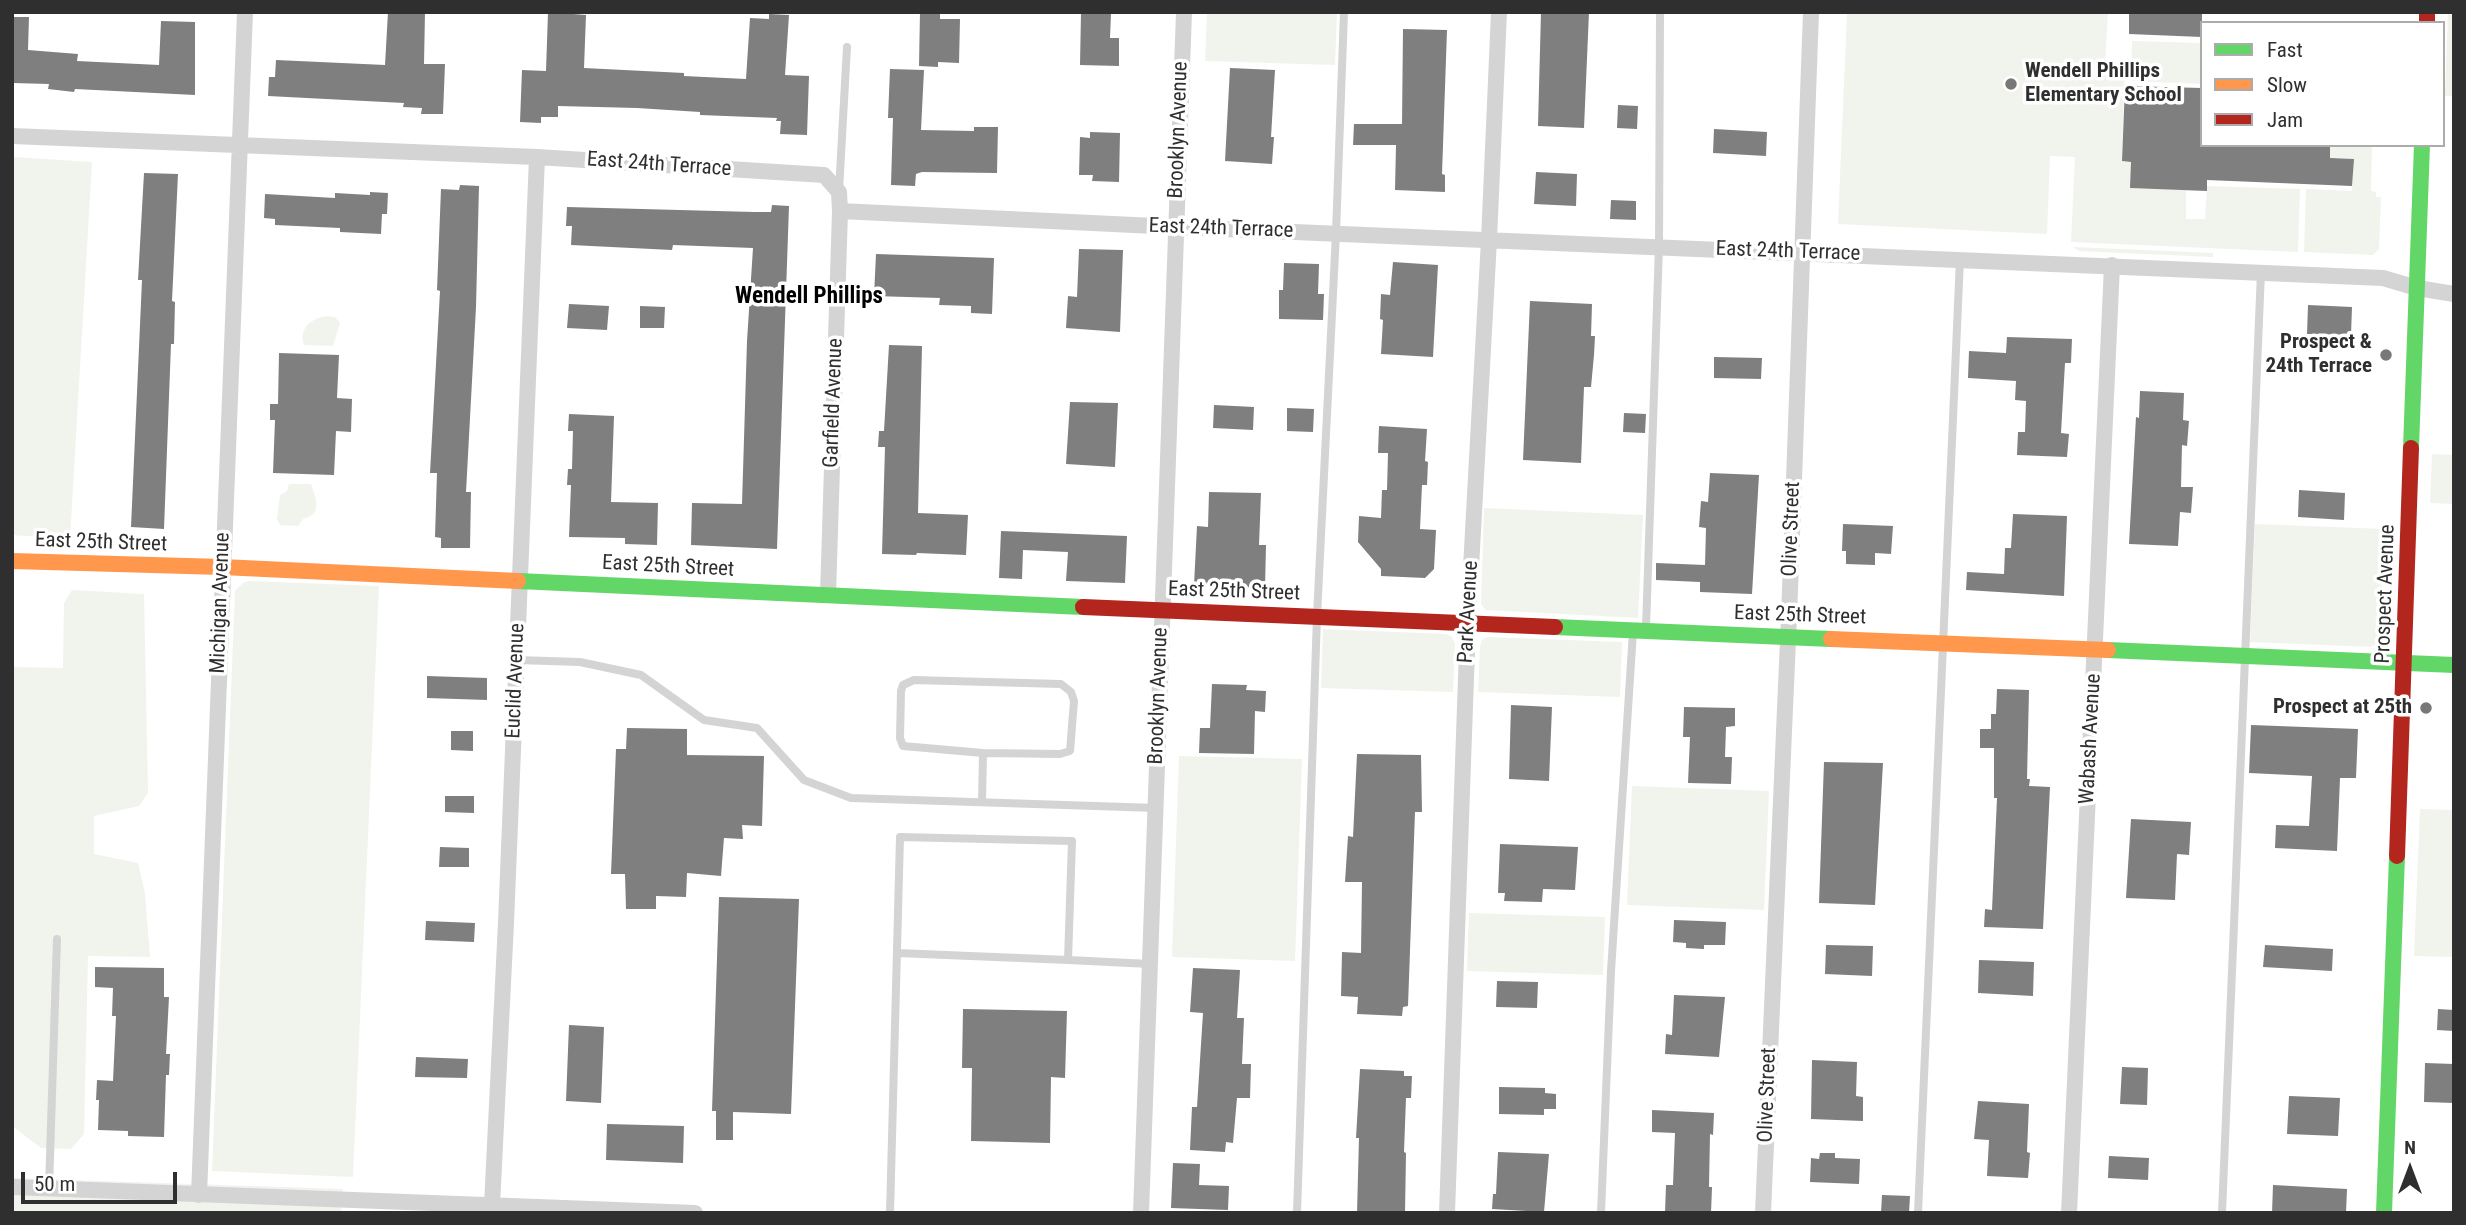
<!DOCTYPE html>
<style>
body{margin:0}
#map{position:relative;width:2466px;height:1225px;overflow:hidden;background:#fff;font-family:"Roboto Condensed",sans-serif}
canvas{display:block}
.frame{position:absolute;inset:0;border:14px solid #2f2f2f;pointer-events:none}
.legend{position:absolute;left:2200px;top:21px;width:245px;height:126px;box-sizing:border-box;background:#fff;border:2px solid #acacac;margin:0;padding:9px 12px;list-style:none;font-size:21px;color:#2f2f2f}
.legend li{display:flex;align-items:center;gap:14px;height:35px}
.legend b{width:35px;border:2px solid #acacac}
.north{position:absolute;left:2375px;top:1134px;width:70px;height:70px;-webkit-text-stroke:5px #fff;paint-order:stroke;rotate:0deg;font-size:19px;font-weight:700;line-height:28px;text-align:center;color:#2f2f2f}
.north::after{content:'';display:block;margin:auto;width:24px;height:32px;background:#2f2f2f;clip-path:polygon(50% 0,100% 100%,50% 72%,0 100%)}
.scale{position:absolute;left:21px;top:1172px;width:156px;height:32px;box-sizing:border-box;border:4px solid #2f2f2f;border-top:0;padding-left:9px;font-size:21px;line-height:24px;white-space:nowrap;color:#2f2f2f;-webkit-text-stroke:5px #fff;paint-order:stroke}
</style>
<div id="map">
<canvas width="2466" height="1225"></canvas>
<div class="frame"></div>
<ul class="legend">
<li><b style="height:9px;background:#63d668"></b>Fast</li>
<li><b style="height:9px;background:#ff974d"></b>Slow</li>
<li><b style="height:9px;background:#b3261e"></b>Jam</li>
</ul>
<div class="north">N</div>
<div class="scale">50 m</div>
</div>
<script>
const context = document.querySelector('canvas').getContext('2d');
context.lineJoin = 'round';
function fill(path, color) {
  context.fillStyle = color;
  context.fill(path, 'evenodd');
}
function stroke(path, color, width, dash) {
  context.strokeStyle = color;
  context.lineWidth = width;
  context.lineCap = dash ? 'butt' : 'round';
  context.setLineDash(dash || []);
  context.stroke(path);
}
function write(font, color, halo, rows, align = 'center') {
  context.font = font + ' "Roboto Condensed",sans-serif';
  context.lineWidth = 7;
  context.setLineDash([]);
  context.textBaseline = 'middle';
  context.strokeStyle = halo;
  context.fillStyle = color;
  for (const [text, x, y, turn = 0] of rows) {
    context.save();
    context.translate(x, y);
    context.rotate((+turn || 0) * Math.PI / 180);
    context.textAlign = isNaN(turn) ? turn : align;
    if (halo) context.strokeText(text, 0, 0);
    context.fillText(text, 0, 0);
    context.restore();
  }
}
fill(new Path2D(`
 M1207 12H1337L1335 65 1205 61Z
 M1847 12H2108L2105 67 2125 68 2122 161 2131 162V188L2186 190V219H2205L2207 186 2300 189 2298 252 2071 242 2075 157 2050 156 2047 234 1838 224Z
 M2448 12H2454V96H2445Z
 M2132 41 2202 43V84L2131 81Z
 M2330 145H2372L2371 191 2376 192V197H2381L2379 249 2373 255 2304 252 2306 189 2352 191 2353 159 2330 158Z
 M12 157 92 162 70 539 12 535Z
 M2073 247 2213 253V257L2079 251Z
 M326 316 335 317 340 323 333 346 304 345C299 328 310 319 326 316Z
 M2432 454 2454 455V504L2430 503Z
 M289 484H311C316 500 323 514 303 519L298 526 280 525 277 519 280 495 287 491Z
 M1484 508 1643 515 1638 618 1486 610 1481 604Z
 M2255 524 2384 529 2380 638 2377 644 2371 647 2250 642Z
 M249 581 379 586 353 1177 212 1171 235 591 243 583Z
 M72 590 144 594 148 793 139 806 94 816V854L138 863 145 893 150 957 88 956 84 1134 71 1149 41 1148 12 1126V667L63 668 64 603Z
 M1323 629 1446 634 1452 637 1455 644 1453 692 1321 688Z
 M1487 637 1622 642 1620 697 1478 692 1480 646 1482 640Z
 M1179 756 1302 759 1295 961 1172 957Z
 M1632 786 1769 791 1764 910 1627 905Z
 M2420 809 2454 810V957L2414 956Z
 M1469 913 1605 917 1603 975 1467 971Z
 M12 1178 343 1189 341 1213H12Z`), '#f1f4ed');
fill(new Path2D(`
 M388 12H425L424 64H445L443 114H421L422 108 403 107 404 103 268 96 269 77H275L276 60 385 65Z
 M548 12 586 15 584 68 684 73V76L746 79 750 18 769 19V14L789 15 785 75 809 76 807 135 780 134 781 121H776L777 118 700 115V112L637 108 558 106V117H541V123L520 122 522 70 546 71Z
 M920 12H940V19H960L959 63 938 62V67L919 66Z
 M1541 12H1589L1584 128 1538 126Z
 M2129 12H2202V37L2129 34Z
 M1081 13 1111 14 1110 38H1119V66L1080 65Z
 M12 17H29L28 50 78 54 77 61 159 65 161 21 195 22V95L75 89 74 92 48 89 49 84 12 83Z
 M1403 29 1447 30 1442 174 1445 175V192L1395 190 1396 145H1353L1354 124H1402Z
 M1230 68 1275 70 1271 137H1274L1272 164 1225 161Z
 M890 69 924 70 921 130 974 131V127H998L997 173 922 172 916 174 915 186 891 185 893 118H888Z
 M2125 86 2202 88V145H2330V158L2354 159 2352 186 2207 180V191L2130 188 2131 162 2122 161Z
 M1618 105 1638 106 1637 129 1617 128Z
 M1714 129 1767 132 1766 156 1713 153Z
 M1090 132 1120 133 1119 182 1092 181 1093 175H1079L1080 137 1090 138Z
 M1536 172 1577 174 1576 206 1534 204Z
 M144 173 178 174 172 301 175 302 174 344H171L164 529 131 527 142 280H138Z
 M460 185 479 186 476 307 466 492H471L470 548H441V538L435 537 437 473H430L440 291 437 290 441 189 459 190Z
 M370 192 388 193 387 214H382L381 234 340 232V228L275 225V219L264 218 265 194 335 198V193L370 195Z
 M1611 200 1636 201V220L1610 219Z
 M772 205 789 206 777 549 691 545 692 503 742 504 747 341 753 248 673 245 672 250 571 245 572 226H566L567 207 754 212H771Z
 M1079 249 1123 250 1120 332 1066 328 1068 296 1077 297Z
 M876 254 994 258 992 314 971 313V306L939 305 940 298 874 296Z
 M1393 262 1438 265 1433 357 1381 354 1383 320 1380 319 1381 294 1390 295Z
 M1284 263 1319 264 1318 294H1324L1323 320 1279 319V290H1283Z
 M1530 301 1592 304 1591 336H1595L1594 355 1591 387H1584L1581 463 1523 460Z
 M569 304 609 306 607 330 567 328Z
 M2308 305 2352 307 2351 335 2307 334Z
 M640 306 665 307 664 328H640Z
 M2007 337 2072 339 2071 363H2065L2061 433 2069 434 2067 457 2017 455 2018 432H2025L2026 401 2015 400 2016 381 1968 378 1969 351 2006 353Z
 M889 345 922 346 918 513 968 515 966 555 917 553 916 555 882 554 885 447H878L879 431H884Z
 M279 353 339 355 337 398 352 399 351 432 336 431 334 475 273 473 275 420H270V404H278Z
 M1714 357 1762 358 1761 379 1714 378Z
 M2140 391 2184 393 2183 420 2189 421 2187 446 2182 445 2181 487H2193L2191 513 2180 512 2178 546 2129 544 2136 417 2139 418Z
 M1070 402 1118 403 1115 467 1066 464Z
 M1214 405 1254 407 1253 430 1213 428Z
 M1287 408 1314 409 1313 432 1287 431Z
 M1624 413 1646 414 1645 433 1623 432Z
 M569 414 614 416 611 502 658 503 657 545 625 544V538L569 537 571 485H567L568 469H572L573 431H568Z
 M1379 426 1427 429 1425 461 1428 462 1427 485H1422L1420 529 1436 530 1434 569 1425 578 1381 576V569L1358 542 1359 516 1381 518 1382 490H1387L1388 453H1378Z
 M1710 473 1759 475 1752 594 1700 592V582L1656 580V563L1705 565 1706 528 1699 527 1701 501 1708 502Z
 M2299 490 2345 493 2344 520 2298 517Z
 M1209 492 1261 493 1259 545H1266L1265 588 1194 585 1197 526 1208 527Z
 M2013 514 2067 516 2064 596 1966 590 1967 572 2004 574 2005 548H2011Z
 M1843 524 1893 526 1891 554 1875 553V565L1846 564V551H1842Z
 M1001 531 1127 536 1125 583 1066 581 1068 552 1023 550 1022 579 999 578Z
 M427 676 487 678V700L427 698Z
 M1212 684 1247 685 1246 690 1266 691 1265 712 1255 711 1254 754 1199 753 1200 728H1210Z
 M1997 689 2029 690 2027 779H2030L2029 786 2050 787 2043 929 1984 927 1985 909 1992 910 1997 798H1994V748H1980V729H1991V714H1996Z
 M1511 705 1552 707 1549 781 1509 779Z
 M1684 707 1735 708V726L1726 727 1725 757H1732L1731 784 1688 783 1690 737H1683Z
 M2251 725 2358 729 2356 778H2340L2337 851 2275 848 2276 825 2309 826 2312 776 2249 773Z
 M627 728 687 729V755L764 756 762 826 742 825 743 839 724 838 721 876 687 873 686 897 656 896V909H626L625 874H611L616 749H626Z
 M451 731H473V751L451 750Z
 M1357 754 1421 755 1422 812H1415L1408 1006 1403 1007 1402 1016 1357 1014 1358 997 1341 996 1342 952 1361 953 1362 882H1345L1348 836 1353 837Z
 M1824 762 1883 763 1875 905 1819 903Z
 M445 796H474V813L445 812Z
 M2131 819 2191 822 2189 855 2177 854 2175 900 2126 898Z
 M1500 844 1578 847 1575 890 1543 889 1542 902 1504 901 1505 893H1498Z
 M440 847 469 848V867H439Z
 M719 897 799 899 791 1114 733 1112V1140H716V1111H712Z
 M1674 920 1726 922 1725 945H1704V949L1686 948V943L1673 942Z
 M426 921 475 923 474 942 425 940Z
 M1826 945 1873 946 1872 976 1825 974Z
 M2265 945 2333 949 2332 971 2263 967Z
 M1979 960 2034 962 2033 996 1978 993Z
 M95 967 164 968V997H169L166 1054H170L169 1075H166L164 1137 128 1136V1131L98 1130 99 1100H96L97 1080 113 1081 116 1016H112L113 988 95 987Z
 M1193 968 1240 970 1237 1018H1244L1242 1064H1251L1250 1098H1237L1233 1143 1226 1142 1225 1152 1190 1150 1192 1107H1197L1203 1013 1190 1012Z
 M1497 981 1538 982 1537 1008 1496 1007Z
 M1674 995 1725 997 1719 1057 1665 1054 1666 1034 1672 1035Z
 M963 1009 1067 1011 1065 1078 1051 1077 1050 1143 971 1141 972 1068H962Z
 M2438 1009 2454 1010V1031L2437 1030Z
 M569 1025 604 1027 601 1103 566 1101Z
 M416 1057 468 1059 467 1078 415 1077Z
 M1812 1060 1857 1062 1856 1096 1863 1097V1121L1811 1119Z
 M2425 1063 2454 1064V1103L2424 1102Z
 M2122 1067 2148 1068 2147 1105 2120 1104Z
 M1360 1069 1404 1071V1076H1412L1411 1098H1406L1404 1152 1406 1153 1405 1213H1357L1359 1138H1356Z
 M1499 1087 1545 1088V1093L1556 1094V1109H1544V1115L1499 1114Z
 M2289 1096 2340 1098 2338 1136 2287 1134Z
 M1978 1101 2029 1104 2027 1152 2030 1153 2028 1178 1987 1176 1989 1140 1974 1139Z
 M1652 1110 1714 1113 1713 1135 1710 1134 1709 1187H1712L1711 1213H1665L1666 1185H1673L1675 1133 1652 1132Z
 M607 1124 684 1126 683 1163 606 1160Z
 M1498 1152 1549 1154 1544 1212 1492 1209 1493 1194H1496Z
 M1820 1153H1835V1158L1860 1159 1859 1184 1810 1182 1811 1158 1819 1159Z
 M2109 1156 2149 1158 2148 1180 2108 1178Z
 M1173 1163 1200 1164 1199 1185 1229 1186 1228 1210 1171 1208Z
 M2273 1185 2347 1189 2346 1213H2272Z
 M1882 1195 1910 1196 1909 1213H1881Z`), '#7f7f7f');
stroke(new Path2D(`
 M839 191 847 47
 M1646 628 1659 247 1660 12
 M517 660 580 662 641 675 704 720 757 728 804 780 851 798 1156 808
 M982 802 983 753 1060 754 1070 751 1074 701 1071 692 1061 684 914 680 903 685 901 691 900 738 903 746 983 753
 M897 953 1068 960
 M49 1188 57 939
 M890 1213 900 837 1072 841 1068 960 1150 964
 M1297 1213 1317 616 1336 233 1344 12
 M1601 1213 1611 971 1633 632
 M1918 1213 1960 259
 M2222 1213 2261 272`), '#d4d4d4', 8);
stroke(new Path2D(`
 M12 136 537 157 824 175 839 192 840 211 828 595
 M840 211 1176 227 2383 278 2417 288 2454 294
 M12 1187 695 1213
 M199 1195 245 12
 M492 1205 506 923 537 157
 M1141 1213 1184 12
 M1447 1213 1468 622 1489 240 1499 12
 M1763 1213 1789 617 1811 12
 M2069 1213 2112 265`), '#d4d4d4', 16);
stroke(new Path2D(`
 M2411 448 2422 145
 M518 581 1083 607
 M1555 627 1831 639
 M2108 650 2454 665
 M2384 1213 2397 856`), '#63d668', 16);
stroke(new Path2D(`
 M12 561 222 567 518 581
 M1831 639 2108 650`), '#ff974d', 16);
stroke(new Path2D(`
 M2427 12V23
 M1083 607 1555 627
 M2397 856 2411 448`), '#b3261e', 16);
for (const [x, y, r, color] of [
 [2011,84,7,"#787878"],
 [2386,355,7,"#787878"],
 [2426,708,7,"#787878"]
]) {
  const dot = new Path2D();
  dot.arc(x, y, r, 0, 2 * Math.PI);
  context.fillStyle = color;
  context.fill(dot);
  stroke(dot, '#fff', 2.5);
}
write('bold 21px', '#2f2f2f', '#fff', [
 ["Wendell Phillips",2025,72,"left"],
 ["Elementary School",2025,96,"left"],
 ["Prospect &",2372,343],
 ["24th Terrace",2372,367],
 ["Prospect at 25th",2412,708]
], 'right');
write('21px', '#2f2f2f', '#fff', [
 ["Brooklyn Avenue",1179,130,-88],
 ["East 24th Terrace",659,165,4],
 ["East 24th Terrace",1221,229,2],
 ["East 24th Terrace",1788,252,2],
 ["Garfield Avenue",834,403,-88],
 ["Olive Street",1792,529,-88],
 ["East 25th Street",101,543,2],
 ["East 25th Street",668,567,3],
 ["East 25th Street",1234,592,2],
 ["Prospect Avenue",2386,594,-88],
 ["Michigan Avenue",221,603,-88],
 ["Park Avenue",1469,612,-87],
 ["East 25th Street",1800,616,2],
 ["Euclid Avenue",516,681,-88],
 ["Brooklyn Avenue",1159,696,-88],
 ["Wabash Avenue",2091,739,-87],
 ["Olive Street",1768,1095,-88]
]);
write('bold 23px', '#000', '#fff', [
 ["Wendell Phillips",809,297]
]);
</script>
